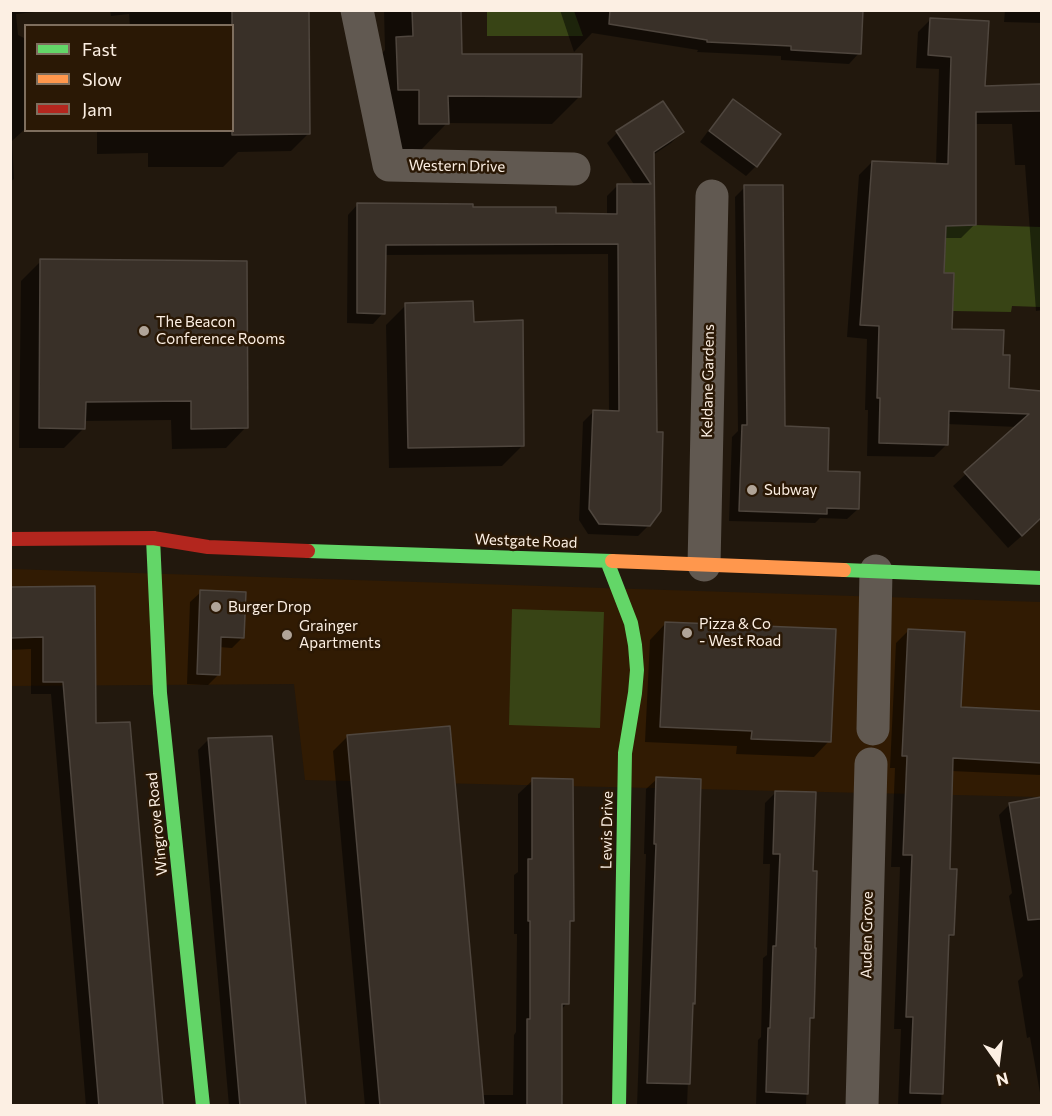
<!DOCTYPE html>
<style>
body{margin:0}
#map{position:relative;width:1052px;height:1116px;overflow:hidden;background:#22180d;font-family:Commissioner,sans-serif}
canvas{display:block}
.frame{position:absolute;inset:0;border:12px solid #fcefe3;pointer-events:none}
.legend{position:absolute;left:24px;top:24px;width:210px;height:108px;box-sizing:border-box;background:#2a1805;border:2px solid #7e6e5e;margin:0;padding:8px 10px;list-style:none;font-size:18px;color:#fcefe3}
.legend li{display:flex;align-items:center;gap:12px;height:30px}
.legend b{width:30px;border:2px solid #7e6e5e}
.north{position:absolute;left:968px;top:1032px;width:60px;height:60px;-webkit-text-stroke:4px #2a1805;paint-order:stroke;rotate:166deg;font-size:16px;font-weight:700;line-height:24px;text-align:center;color:#fcefe3}
.north::after{content:'';display:block;margin:auto;width:21px;height:27px;background:#fcefe3;clip-path:polygon(50% 0,100% 100%,50% 72%,0 100%)}
</style>
<div id="map">
<canvas width="1052" height="1116"></canvas>
<div class="frame"></div>
<ul class="legend">
<li><b style="height:8px;background:#63d668"></b>Fast</li>
<li><b style="height:8px;background:#ff974d"></b>Slow</li>
<li><b style="height:8px;background:#b3261e"></b>Jam</li>
</ul>
<div class="north">N</div>
</div>
<script>
const context = document.querySelector('canvas').getContext('2d');
context.lineJoin = 'round';
function fill(path, color) {
  context.fillStyle = color;
  context.fill(path, 'evenodd');
}
function stroke(path, color, width, dash) {
  context.strokeStyle = color;
  context.lineWidth = width;
  context.lineCap = dash ? 'butt' : 'round';
  context.setLineDash(dash || []);
  context.stroke(path);
}
function write(font, color, halo, rows, align = 'center') {
  context.font = font + ' Commissioner,sans-serif';
  context.lineWidth = 5;
  context.setLineDash([]);
  context.textBaseline = 'middle';
  context.strokeStyle = halo;
  context.fillStyle = color;
  for (const [text, x, y, turn = 0] of rows) {
    context.save();
    context.translate(x, y);
    context.rotate((+turn || 0) * Math.PI / 180);
    context.textAlign = isNaN(turn) ? turn : align;
    if (halo) context.strokeText(text, 0, 0);
    context.fillText(text, 0, 0);
    context.restore();
  }
}
fill(new Path2D(`
 M11 569 1041 602V797L305 780 294 684 11 686Z`), '#311b03');
fill(new Path2D(`
 M487 11H574L583 36H487Z
 M976 225 1041 227 1042 305 1040 307 1012 306 1011 312 953 311 954 273H944L946 226Z
 M512 609 604 612 600 728 509 725Z`), '#384415');
fill(new Path2D(`
 M10 10H53L16 14 18 35 26 39V128L12 141 14 179 10 182Z
 M110 10H307L308 134 291 151 238 152 223 167H148V153L97 154V130H232V26H130L129 14 111 16Z
 M384 10H459L460 55 580 96 552 124 447 123 420 151H392L369 66 385 50Z
 M560 10H861L859 53 849 64 781 60V56L697 52 698 50 592 33 574 52Z
 M1005 10H1042V23L1004 22Z
 M931 19 984 87 1042 85V310L1036 311 1025 165H1015L1012 124H974V225L961 238H944L942 274 951 331 1001 356 1007 389 1042 392V470L1030 480 1042 492V518L1008 548 953 486 1017 427 947 424V444L934 457 867 456 868 410H865L867 339 847 337 859 175 872 162 936 165 939 69 916 68 918 32Z
 M734 101 756 166 746 176 700 142 723 111Z
 M682 132 671 143 653 155 649 525 638 536 588 534 579 520 583 422 593 412H609L608 254 384 255 383 313 373 324 347 323 348 215 358 204 471 209 554 215H607V196L617 186H635L607 143 617 133Z
 M745 187 784 428 858 509 847 519 820 518 815 523 729 521 732 437 738 431 735 197Z
 M41 261 246 427 226 448 172 449 171 420 84 421V428L64 448H19L21 281Z
 M406 305 473 323 522 446 502 466 389 468 386 325Z
 M93 587 95 724 162 1106H86L51 694H31V649L10 650V588Z
 M201 592 243 637 232 648 219 647 218 675 208 685 187 684 190 602Z
 M665 624 829 741 814 757 736 754 737 746 645 742 650 640Z
 M909 630 959 708 1042 712 1041 775 951 771 948 871 953 934 948 939 941 1106H898L901 1029H894L900 867H891L895 768H890L896 643Z
 M347 737 482 1095H513L514 1035 516 1032 517 934H514V875L518 872V794L533 780 572 920 568 924 567 1003 561 1010 560 1095H563V1106H365L333 751Z
 M208 740 305 1106H229L198 750Z
 M657 779 693 1003 691 1005 687 1106H637L646 854H644L646 789Z
 M776 792 812 872V1018L809 1021 806 1106H756L758 1040 761 1037 763 958 767 955 770 864H763L765 803Z
 M1042 799V1104L1030 1037 1027 1038 1018 981 1023 976 1009 896 1012 893 999 815 1010 804Z`), '#0007');
const building = new Path2D(`
 M412 10H461L462 54H582L581 97 448 96 449 124H419V90H398L396 37 413 36Z
 M610 10H863L861 54 791 50V46L707 42V40L609 24Z
 M232 11H309L310 134 232 135Z
 M930 18 989 21 985 86 1041 84V111L976 112V225L946 226 944 273H954L952 329 1004 330 1003 355H1010L1009 388 1041 391V518L1022 536 964 472 1029 414 949 411 948 445 879 443 880 398H877L879 326 860 325 872 161 948 164 951 57 928 55Z
 M733 99 781 134 757 167 709 131Z
 M663 101 684 132 654 152 657 432H663L661 511 650 526 599 524 589 509 593 410 619 411 618 244 386 245 385 314 357 313V203L473 204V207H556V213L617 214V184H651L616 131Z
 M744 185H783L785 426 829 428 828 471 860 472 859 509 827 508V514L739 511 742 425H747Z
 M40 259 247 261 248 428 191 429V401L86 402 85 429 39 428Z
 M473 301 474 322 523 320 524 446 408 448 405 303Z
 M95 586 96 723 130 722 163 1106H99L63 682H43V637L10 638V587Z
 M200 590 246 592 244 638 221 637 220 675 197 674Z
 M665 622 836 629 831 742 751 739 752 731 660 727Z
 M908 629 965 632 961 707 1041 711V763L953 758 950 869H957L954 935H949L943 1094 910 1093 913 1017H906L912 855H903L907 756H902Z
 M450 726 484 1106H380L347 735Z
 M272 736 306 1106H240L208 738Z
 M656 777 701 779 695 1004 693 1003 690 1084 647 1083 656 844H654Z
 M532 778 573 779 574 921H570L569 1004H562V1106H527V1019H530V921H528V859H532Z
 M775 791 816 792 813 871H817L815 948H816L814 1018H810L808 1094 766 1092 768 1028H770L773 946H776L780 854H773Z
 M1041 797V919L1028 920 1009 803Z`);
fill(building, '#393028');
stroke(building, '#4f463e', 1.5);
stroke(new Path2D(`
 M357 10 389 165 574 169
 M704 565 712 196
 M873 729 876 571
 M862 1106 871 764`), '#615951', 33);
stroke(new Path2D(`
 M153 538 160 693 203 1106
 M308 551 612 561
 M607 561 631 623 635 645 637 670 635 693 625 753 619 1106
 M844 570 1042 578`), '#63d668', 14);
stroke(new Path2D(`
 M612 561 844 570`), '#ff974d', 14);
stroke(new Path2D(`
 M10 539 153 538 208 547 308 551`), '#b3261e', 14);
for (const [x, y, r, color] of [
 [144,331,6,"#b0a498"],
 [752,490,6,"#b0a498"],
 [216,607,6,"#b0a498"],
 [687,633,6,"#b0a498"],
 [287,635,6,"#b0a498"]
]) {
  const dot = new Path2D();
  dot.arc(x, y, r, 0, 2 * Math.PI);
  context.fillStyle = color;
  context.fill(dot);
  stroke(dot, '#2a1805', 2);
}
write('15px', '#fcefe3', '#2a1805', [
 ["Western Drive",457,166,1],
 ["Keldane Gardens",708,381,-89],
 ["Westgate Road",526,541,2],
 ["Wingrove Road",157,824,-96],
 ["Lewis Drive",607,830,-89],
 ["Auden Grove",867,935,-89]
]);
write('15px', '#fcefe3', '#2a1805', [
 ["The Beacon",156,322],
 ["Conference Rooms",156,339],
 ["Subway",764,490],
 ["Burger Drop",228,607],
 ["Pizza & Co",699,624],
 ["- West Road",699,641],
 ["Grainger",299,626],
 ["Apartments",299,643]
], 'left');
</script>
